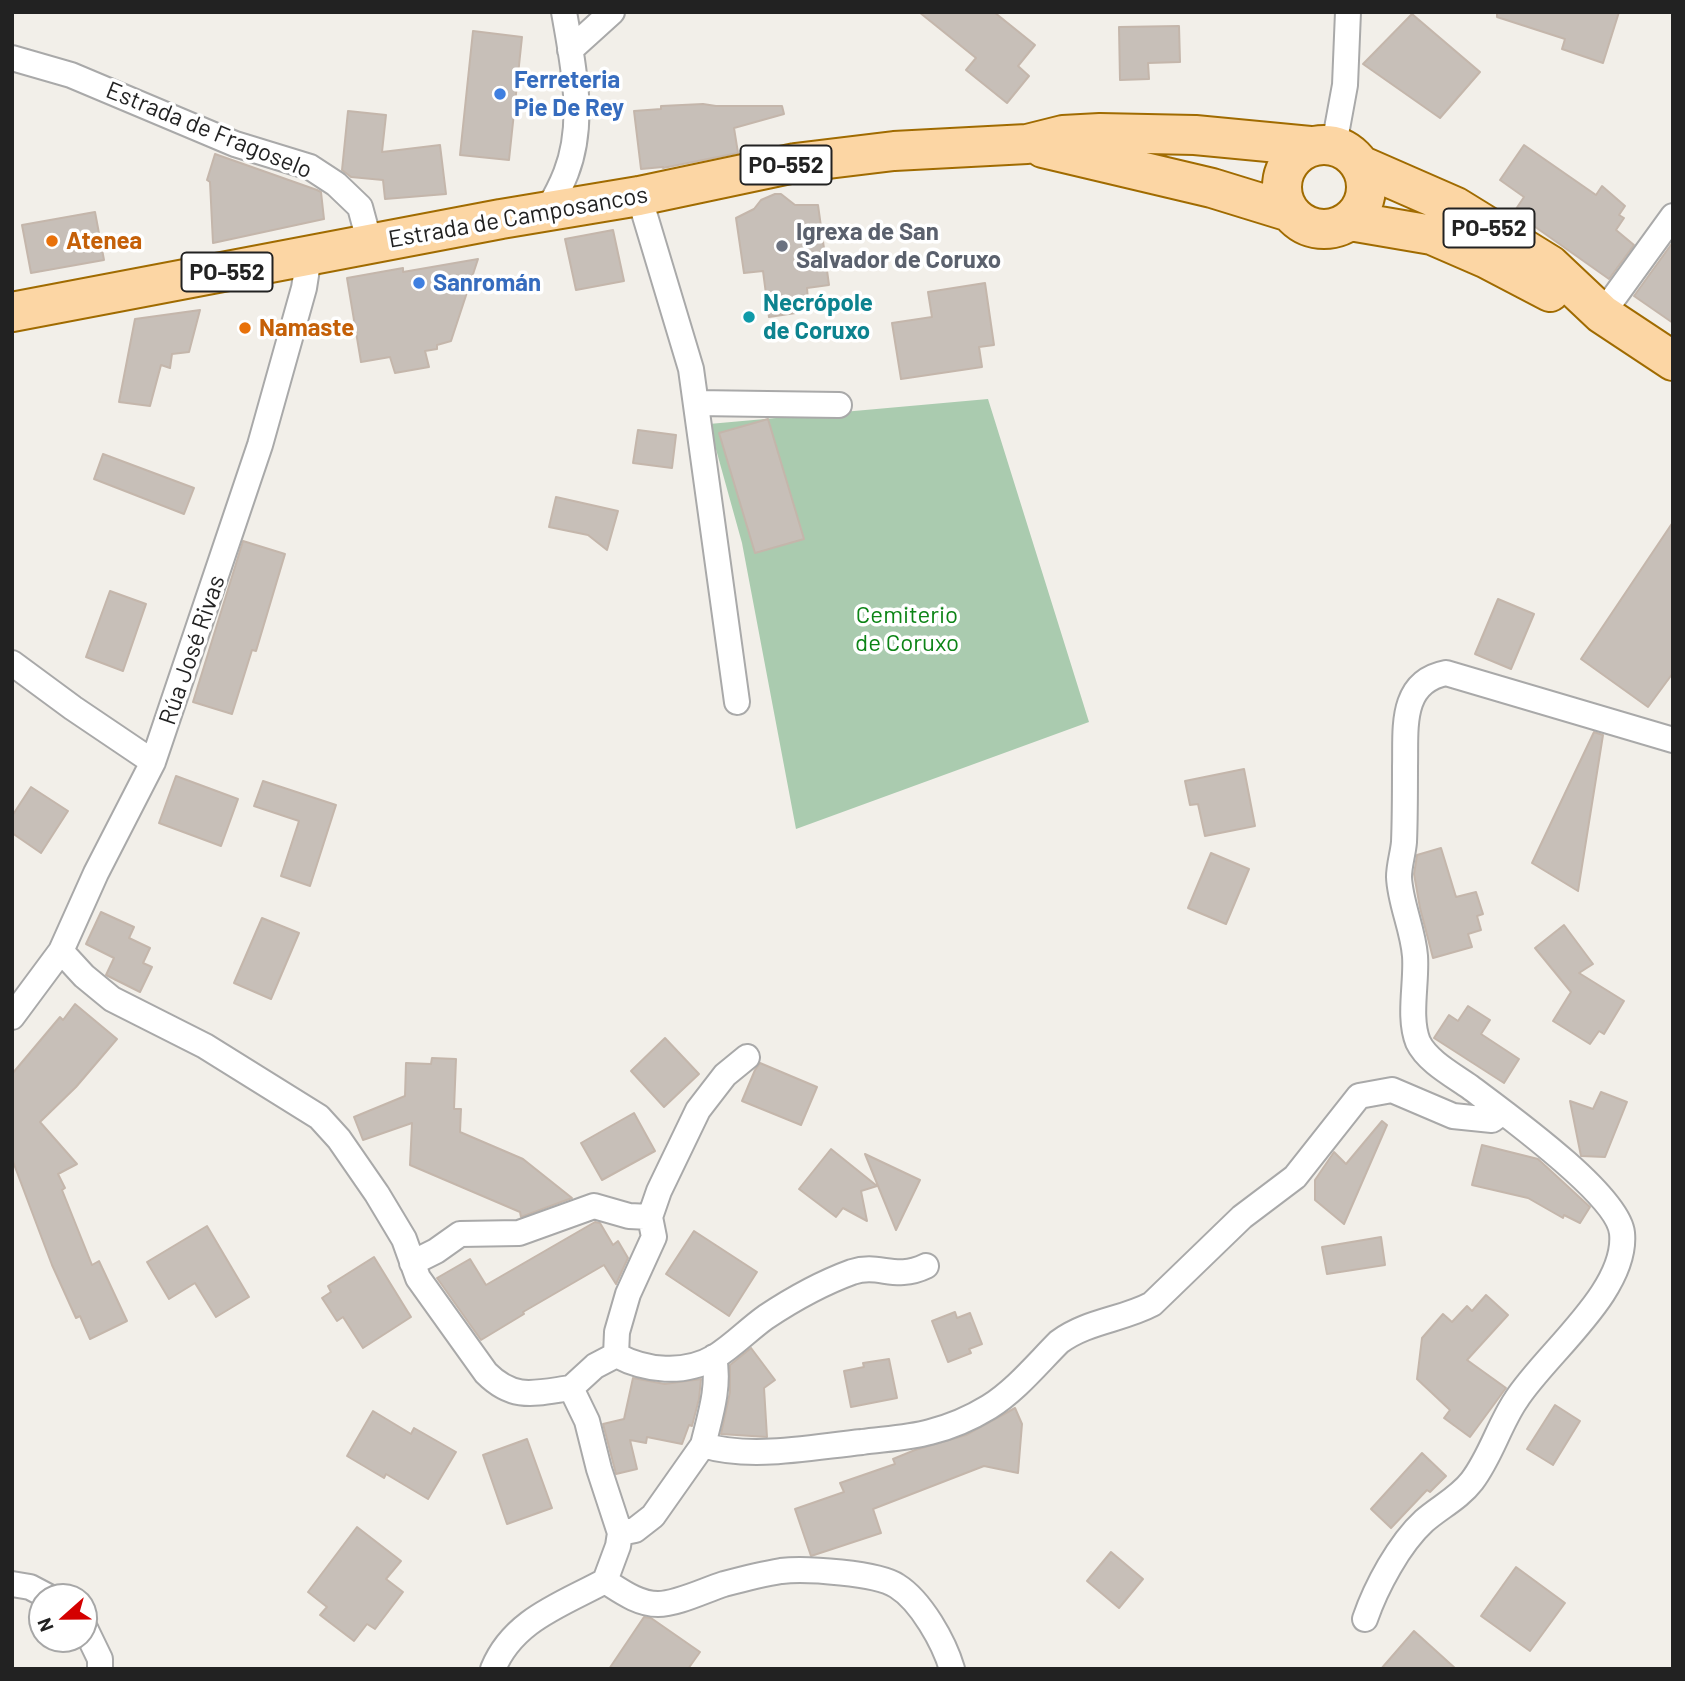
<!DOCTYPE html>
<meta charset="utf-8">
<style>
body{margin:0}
#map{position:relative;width:1685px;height:1681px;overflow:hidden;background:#f2efe9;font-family:Barlow,sans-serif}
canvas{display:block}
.frame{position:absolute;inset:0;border:14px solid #222;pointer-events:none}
.north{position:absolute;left:28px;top:1583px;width:70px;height:70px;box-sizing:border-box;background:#fff;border:2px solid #a7a7a7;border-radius:50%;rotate:249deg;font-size:19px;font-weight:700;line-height:28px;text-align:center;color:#222}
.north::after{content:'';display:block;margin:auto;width:24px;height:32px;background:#d40000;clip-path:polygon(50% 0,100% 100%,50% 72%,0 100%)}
</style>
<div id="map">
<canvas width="1685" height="1681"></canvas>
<div class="frame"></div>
<div class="north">N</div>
</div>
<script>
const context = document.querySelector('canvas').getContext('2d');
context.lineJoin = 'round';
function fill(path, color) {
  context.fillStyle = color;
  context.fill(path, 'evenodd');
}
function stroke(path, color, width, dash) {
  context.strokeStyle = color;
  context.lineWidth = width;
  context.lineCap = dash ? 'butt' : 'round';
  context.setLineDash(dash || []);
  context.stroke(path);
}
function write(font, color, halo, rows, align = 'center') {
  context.font = font + ' Barlow,sans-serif';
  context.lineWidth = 7;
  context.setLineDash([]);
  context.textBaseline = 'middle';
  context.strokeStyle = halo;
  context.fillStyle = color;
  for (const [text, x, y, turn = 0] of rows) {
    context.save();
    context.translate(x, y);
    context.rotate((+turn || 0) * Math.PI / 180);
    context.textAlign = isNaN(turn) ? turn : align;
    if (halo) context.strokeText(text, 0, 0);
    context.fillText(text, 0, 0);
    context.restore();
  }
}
fill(new Path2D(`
 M988 399 1089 722 796 829 742 543 709 424Z`), '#aacbaf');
const building = new Path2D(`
 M919 12H994L1035 45 1018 66 1029 76 1007 103 966 70 976 58Z
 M1497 12H1619L1603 63 1562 49 1565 39 1497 17Z
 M1412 14 1480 72 1440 118 1363 64Z
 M1179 26 1180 62 1148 63 1149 79 1120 80 1119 27Z
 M473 31 522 37 509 160 460 155Z
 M703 104 716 106H782L784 114 734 128 738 153 663 168V167L641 169 634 111 661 109V106Z
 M348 111 386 115 382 152 440 145 446 194 385 199 383 180 351 177 342 170Z
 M1524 145 1596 195 1602 186 1625 206 1619 215 1624 218 1616 230 1634 245 1609 279 1514 212 1524 197 1500 180Z
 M215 154 317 190 321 192 324 219 213 243 210 182 207 180Z
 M775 194H781L795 205H818L829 285 807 288 809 311 769 317 763 271 744 273 736 218 754 209 761 200Z
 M95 212 104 260 31 273 22 225Z
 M613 230 624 281 576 290 565 239Z
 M1673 242V323L1634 296Z
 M478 259 451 341 437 345V349L425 351 429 367 395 373 390 357 361 362 347 278 403 268V272Z
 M985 283 994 345 979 347 982 367 901 379 892 323 932 317 928 292Z
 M200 310 189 352 172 354 170 368 161 365 150 406 119 402 135 319Z
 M768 419 804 539 755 553 719 433Z
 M638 430 676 435 672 468 633 463Z
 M103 454 194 488 184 514 94 479Z
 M556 497 618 511 607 550 588 535 549 527Z
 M1673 522V673L1648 707 1581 659Z
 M243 541 285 554 256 651 252 650 232 714 193 702Z
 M110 591 146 604 123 671 86 657Z
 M1498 599 1534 614 1511 669 1475 654Z
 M1594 732 1603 735 1578 891 1532 863Z
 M1244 769 1255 826 1205 836 1198 804 1190 805 1185 781Z
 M176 776 238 799 221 846 159 823Z
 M263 781 336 805 310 886 281 876 299 821 254 806Z
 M31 787 68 811 41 853 12 833V816Z
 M1441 848 1456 897 1476 892 1483 914 1477 916 1481 930 1468 934 1472 947 1433 958 1420 908 1414 874 1417 855Z
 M1211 853 1249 869 1226 924 1188 908Z
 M101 912 134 927 129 938 150 948 143 963 152 967 140 992 106 975 114 958 86 944Z
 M262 918 299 933 271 999 234 983Z
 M1564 925 1593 964 1579 973 1624 1001 1604 1034 1599 1031 1590 1044 1553 1021 1571 992 1535 948Z
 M75 1004 117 1039 76 1087 40 1122 77 1164 58 1174 65 1188 62 1190 92 1265 99 1261 127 1321 90 1339 80 1316 76 1318 52 1265 12 1159V1074L60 1017 63 1020Z
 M1468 1006 1490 1020 1481 1034 1519 1059 1504 1083 1434 1038 1449 1015 1458 1021Z
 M665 1038 699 1074 664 1107 631 1071Z
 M432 1058 456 1059 454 1109H461L460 1132 523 1159 572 1198 521 1217 520 1212 410 1165 412 1123 363 1140 354 1117 405 1096 406 1063 431 1064Z
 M760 1063 817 1087 801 1125 742 1101 755 1070Z
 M1601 1092 1627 1102 1605 1157 1581 1156 1570 1101 1593 1109Z
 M634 1113 655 1151 602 1180 581 1143Z
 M1382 1121 1387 1125 1344 1224 1315 1200V1180L1334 1152 1346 1164Z
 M1482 1145 1538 1159 1590 1207 1580 1223 1564 1215 1563 1218 1528 1198 1472 1185Z
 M831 1149 877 1186 861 1191 867 1221 843 1208 836 1217 799 1189Z
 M865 1154 920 1180 896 1230Z
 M595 1222 600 1223 613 1245 618 1241 628 1258 616 1284 604 1265 523 1312 524 1314 481 1340 437 1278 470 1259 486 1285Z
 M207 1226 249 1297 216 1317 195 1283 169 1299 147 1262Z
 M694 1231 757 1272 729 1316 666 1274Z
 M1381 1237 1385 1265 1327 1274 1322 1247Z
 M374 1257 411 1317 363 1348 343 1317 337 1321 322 1298 331 1292 328 1286Z
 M1486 1295 1508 1315 1467 1360 1506 1388 1470 1437 1444 1418 1450 1410 1417 1379 1422 1338 1443 1314 1452 1322 1467 1306 1472 1311Z
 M955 1312 957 1318 970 1313 982 1344 969 1349 971 1353 948 1362 932 1321Z
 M751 1348 775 1380 764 1388 767 1437 721 1434 730 1392V1365Z
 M889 1359 897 1398 851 1407 844 1371 864 1367 863 1363Z
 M633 1378 665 1384 701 1379 699 1399 692 1426 689 1425 682 1444 647 1437 646 1443 630 1440 637 1469 616 1474 603 1424 624 1419Z
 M1555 1405 1580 1421 1553 1465 1527 1449Z
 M1015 1408 1022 1424 1018 1473 984 1466 873 1509 881 1533 811 1556 795 1509 844 1492 840 1483 895 1464 893 1459 915 1450 966 1435Z
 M373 1411 411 1434 414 1428 456 1452 428 1499 386 1474 384 1478 347 1456Z
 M527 1439 552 1508 507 1524 483 1455Z
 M1422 1453 1446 1476 1430 1492 1427 1490 1391 1528 1371 1509Z
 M357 1527 401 1561 386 1579 403 1592 375 1629 367 1624 354 1641 320 1615 327 1607 308 1592Z
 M1111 1552 1143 1579 1119 1608 1087 1581Z
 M1516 1567 1565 1603 1530 1651 1481 1616Z
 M644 1617 651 1618 700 1652 688 1669H609Z
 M1414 1631 1456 1669H1381Z`);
fill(building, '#c7bfb8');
stroke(building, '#c4b6ab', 2);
const street = new Path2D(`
 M570 50 612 12
 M12 58 71 75 235 144 310 167 336 184 360 207 370 244
 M1334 145 1345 85 1348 12
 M639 196 691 369 737 702
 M547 211C554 199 561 186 566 173 586 122 573 64 564 12
 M1602 314 1673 216
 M696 403 839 405
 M12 663 73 708 153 762
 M61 951 84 976 112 999 205 1046 319 1117 339 1139 377 1194 404 1239 418 1278 486 1373C514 1401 535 1393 571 1388L587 1421 599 1469 620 1533 618 1546 605 1581C561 1605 513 1620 493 1669
 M12 1017 61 951 96 873 153 762 260 445 304 288 309 256
 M412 1263 436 1251 460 1234 519 1233 594 1206 629 1216 650 1217
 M616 1355 617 1332 628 1294 654 1237 650 1217 659 1191 698 1110 725 1075 747 1057
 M571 1388 595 1366 616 1355C646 1371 684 1375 715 1357 733 1346 749 1329 766 1317 793 1299 822 1283 852 1272 880 1263 895 1281 926 1266
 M703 1445C710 1416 720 1387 714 1357
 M620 1533 635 1530 653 1516 703 1445C751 1460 812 1447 862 1442 884 1439 908 1438 930 1432 950 1427 971 1418 989 1407 1016 1390 1037 1364 1059 1342 1087 1321 1122 1320 1152 1304L1242 1217 1295 1177 1359 1096 1392 1090 1453 1116 1492 1120 1503 1112
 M605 1581C621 1591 638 1604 658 1604 677 1604 705 1590 724 1584 743 1579 763 1574 781 1571 805 1568 878 1573 897 1586 921 1601 944 1642 952 1669
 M12 1584 30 1587 49 1597
 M1365 1619C1376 1587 1399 1544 1424 1521 1440 1507 1459 1498 1472 1481 1491 1456 1499 1425 1516 1400 1545 1354 1628 1291 1622 1233 1618 1194 1503 1112 1470 1087 1453 1075 1427 1061 1418 1042 1408 1017 1417 983 1415 956 1413 929 1400 903 1399 877 1399 865 1403 854 1404 842 1405 818 1405 792 1405 767 1406 730 1399 682 1446 673L1673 740
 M84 1626 100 1659V1669`);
const primary = new Path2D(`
 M1282 187a42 42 0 1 1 84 0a42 42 0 1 1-84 0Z
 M1043 148 1212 188 1290 212
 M1360 165 1456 207 1550 265 1602 314 1673 361
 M1350 221 1432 235 1485 258 1550 292
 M12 312 501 219 639 196 795 163 894 151 1027 144 1063 135 1100 133 1195 135 1310 146`);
stroke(street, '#a9a9a9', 28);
stroke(primary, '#a06b00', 42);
stroke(street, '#fff', 24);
stroke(primary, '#fcd6a4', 38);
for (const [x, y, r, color] of [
 [500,94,7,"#3f7fe0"],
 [52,241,7,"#e8710a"],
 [782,246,7,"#6b7280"],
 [419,283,7,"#3f7fe0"],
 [749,317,7,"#0f9aa8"],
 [245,328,7,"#e8710a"]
]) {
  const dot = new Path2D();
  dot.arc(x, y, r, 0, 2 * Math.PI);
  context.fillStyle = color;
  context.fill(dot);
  stroke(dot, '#fff', 2.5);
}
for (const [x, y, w] of [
 [786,165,91],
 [1489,228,91],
 [227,272,91]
]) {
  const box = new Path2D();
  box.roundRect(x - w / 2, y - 19.5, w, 39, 5);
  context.fillStyle = '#fff';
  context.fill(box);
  stroke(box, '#222', 2);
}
write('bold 23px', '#222', null, [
 ["PO-552",786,165],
 ["PO-552",1489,228],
 ["PO-552",227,272]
]);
write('bold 24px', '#366cbe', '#fff', [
 ["Ferreteria",514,80],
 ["Pie De Rey",514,108],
 ["Sanromán",433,283]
], 'left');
write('24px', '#222', '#fff', [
 ["Estrada de Fragoselo",209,130,22],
 ["Estrada de Camposancos",518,217,-10],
 ["Rúa José Rivas",192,650,-71]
]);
write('bold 24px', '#5b616d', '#fff', [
 ["Igrexa de San",796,232],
 ["Salvador de Coruxo",796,260]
], 'left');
write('bold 24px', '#c56008', '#fff', [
 ["Atenea",66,241],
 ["Namaste",259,328]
], 'left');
write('bold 24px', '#0d838f', '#fff', [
 ["Necrópole",763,303],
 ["de Coruxo",763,331]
], 'left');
write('24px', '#0c8416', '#fff', [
 ["Cemiterio",907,615],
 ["de Coruxo",907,643]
]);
</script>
